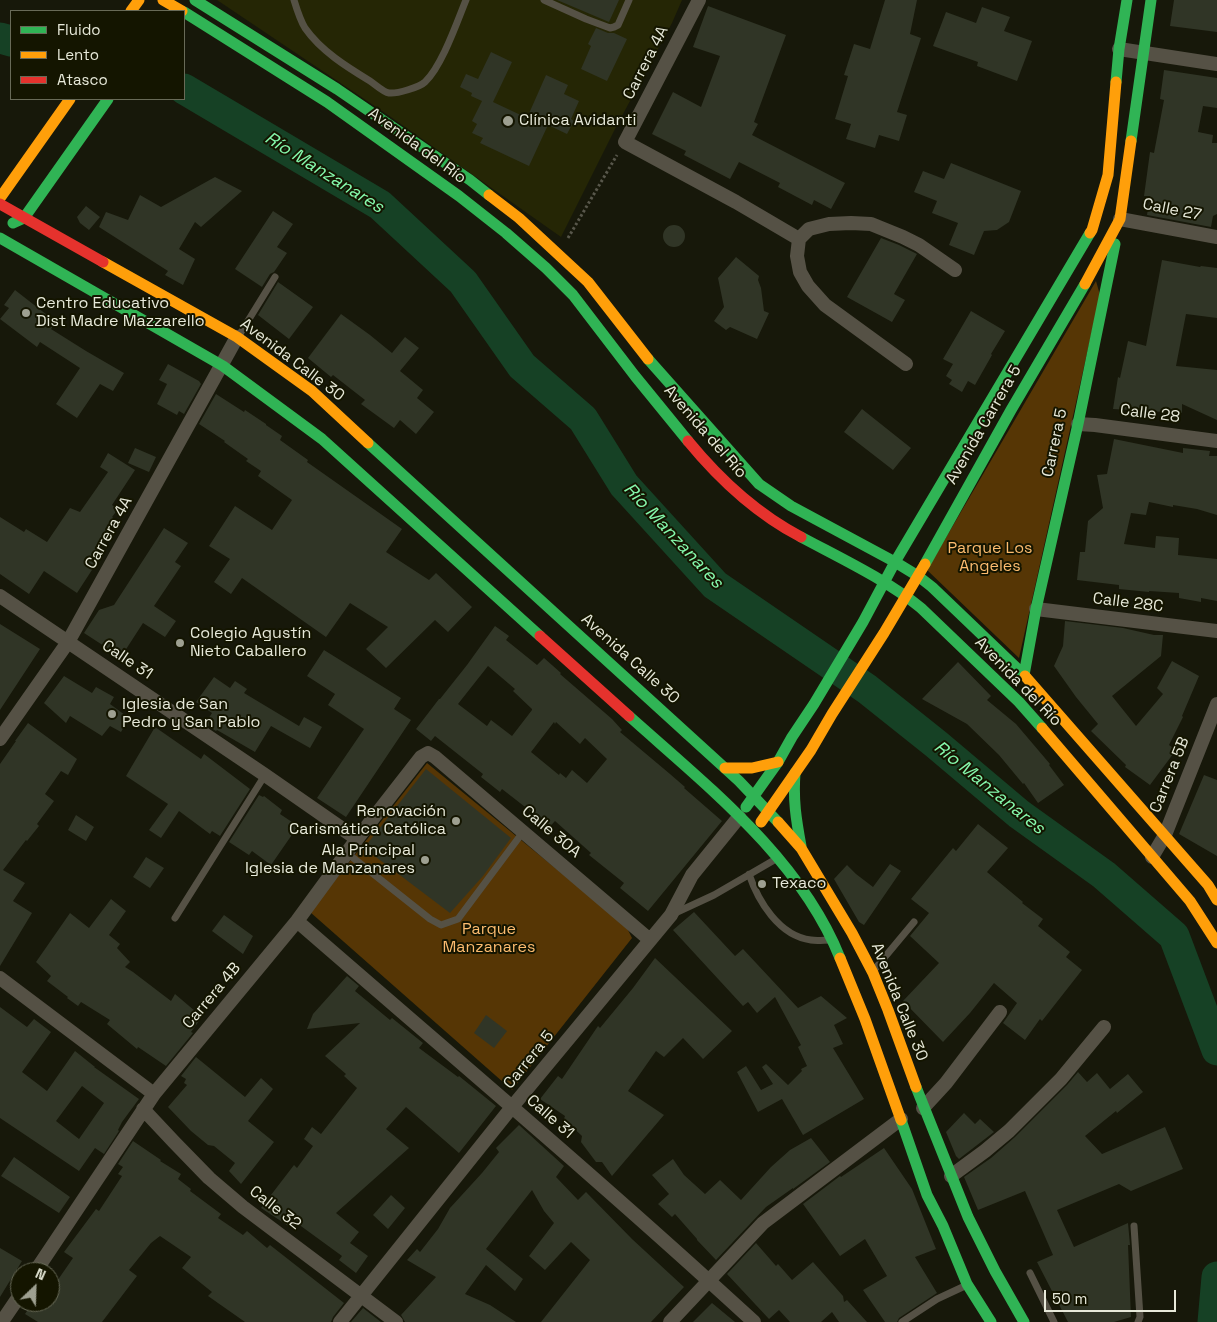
<!DOCTYPE html>
<meta charset="utf-8">
<style>
body{margin:0}
#map{position:relative;width:1217px;height:1322px;overflow:hidden;background:#17180a;font-family:"Space Grotesk",sans-serif}
canvas{display:block}
.legend{position:absolute;left:10px;top:10px;width:175px;height:90px;box-sizing:border-box;background:#141500;border:1px solid #686a57;margin:0;padding:6px 9px;list-style:none;font-size:15px;color:#e7e9d9}
.legend li{display:flex;align-items:center;gap:10px;height:25px}
.legend b{width:25px;border:1px solid #686a57}
.north{position:absolute;left:10px;top:1262px;width:50px;height:50px;box-sizing:border-box;background:#141500;border:1px solid #686a57;border-radius:50%;rotate:24deg;font-size:14px;font-weight:700;line-height:20px;text-align:center;color:#e7e9d9}
.north::after{content:'';display:block;margin:auto;width:18px;height:22px;background:#9ea091;clip-path:polygon(50% 0,100% 100%,50% 72%,0 100%)}
.scale{position:absolute;left:1044px;top:1290px;width:132px;height:22px;box-sizing:border-box;border:2px solid #e7e9d9;border-top:0;padding-left:6px;font-size:15px;line-height:18px;white-space:nowrap;color:#e7e9d9;-webkit-text-stroke:4px #141500;paint-order:stroke}
</style>
<div id="map">
<canvas width="1217" height="1322"></canvas>
<ul class="legend">
<li><b style="height:6px;background:#30b455"></b>Fluido</li>
<li><b style="height:6px;background:#ff9f0a"></b>Lento</li>
<li><b style="height:6px;background:#e5322d"></b>Atasco</li>
</ul>
<div class="north">N</div>
<div class="scale">50 m</div>
</div>
<script>
const context = document.querySelector('canvas').getContext('2d');
context.lineJoin = 'round';
function fill(path, color) {
  context.fillStyle = color;
  context.fill(path, 'evenodd');
}
function stroke(path, color, width, dash) {
  context.strokeStyle = color;
  context.lineWidth = width;
  context.lineCap = dash ? 'butt' : 'round';
  context.setLineDash(dash || []);
  context.stroke(path);
}
function write(font, color, halo, rows, align = 'center') {
  context.font = font + ' "Space Grotesk",sans-serif';
  context.lineWidth = 4;
  context.setLineDash([]);
  context.textBaseline = 'middle';
  context.strokeStyle = halo;
  context.fillStyle = color;
  for (const [text, x, y, turn = 0] of rows) {
    context.save();
    context.translate(x, y);
    context.rotate((+turn || 0) * Math.PI / 180);
    context.textAlign = isNaN(turn) ? turn : align;
    if (halo) context.strokeText(text, 0, 0);
    context.fillText(text, 0, 0);
    context.restore();
  }
}
fill(new Path2D(`
 M217 0H682L672 23 616 127 561 237 388 115Z`), '#252605');
fill(new Path2D(`
 M1096 281 1100 295 1019 658 927 570Z
 M427 763 626 926 632 938 512 1090 310 912Z`), '#563605');
stroke(new Path2D(`
 M0 38 11 41
 M184 89 380 205 463 282 522 366 583 419 624 485 715 585 867 689 936 744 1019 814 1104 875 1174 936 1217 1050
 M1213 1322 1217 1277`), '#164125', 31);
fill(new Path2D(`
 M557 0H619L609 22Z
 M885 0H917L910 34 921 38 897 112 907 115 899 141 879 135 875 148 846 139 851 124 835 119 848 76 844 75 854 44 870 49Z
 M1174 0H1217V32L1170 26Z
 M708 6 786 35 754 122 758 124 752 135 845 183 831 209 814 200 812 205 778 187 780 183 739 162 730 179 684 155 686 151 652 134 673 92 701 107 720 56 693 47Z
 M982 7 1010 17 1004 31 1032 41 1017 81 977 66 978 62 933 46 946 12 976 23Z
 M596 28 608 33H614L627 39 607 81 581 69 591 46 588 44Z
 M491 52 512 62 493 102 527 118 546 75 568 85 564 94 579 101 571 119 574 121 567 134 548 125 529 166 480 143 483 138 472 133 477 124 472 121 482 101 471 96 472 93 460 87 466 74 478 79Z
 M1164 70 1217 78V108L1203 106 1198 132 1213 135 1212 143H1217V214L1213 216 1211 227 1147 215 1150 196H1144L1150 152 1154 153 1164 100 1160 99Z
 M951 163 1021 191 1009 222 997 230 984 231 974 255 949 245 958 223 932 213 937 201 914 192 923 171 944 179Z
 M215 177 242 191 201 227 195 222 179 249 195 259 183 285 165 275 168 271 99 227 106 212 128 220 140 195 161 207Z
 M86 206 100 217 89 230 80 223 77 217Z
 M273 211 293 224 277 247 287 253 274 272 270 274 262 287 235 269Z
 M663 236a11 11 0 1 1 22 0a11 11 0 1 1-22 0Z
 M881 238 899 245 917 254 894 294 905 300 892 322 847 297Z
 M736 257 759 276 758 280 761 288 764 311 769 313 757 339 730 327 726 330 714 321 724 307 718 278Z
 M1162 260 1200 267 1201 266 1217 268V318L1186 314 1176 366 1217 370V420L1182 404V413L1113 409 1118 377 1120 378 1128 341 1146 346Z
 M278 282 313 307 289 339 258 315Z
 M15 290 56 322 51 329 86 351 124 373 113 391 100 384 77 418 56 404 80 368 40 342 37 347 0 319 9 308 4 305Z
 M971 311 1005 331 991 354 992 355 975 385 968 381 962 392 949 384 952 380 946 376 953 364 943 359Z
 M341 314 370 335 392 353 405 337 419 348 400 371 423 390 417 398 434 412 416 434 400 420 394 428 361 404 365 400 333 375 331 377 308 358Z
 M168 364 199 381 201 384 184 414 179 411 177 415 157 404 167 384 159 380Z
 M216 394 244 412 245 410 266 424V425L282 436 280 440 308 460 307 462 402 529 386 552 429 580 436 573 472 607 448 632 435 620 386 668 366 649 388 627 350 603 326 637 242 578 231 594 214 582 230 559 209 546 235 506 272 530 292 500 258 476 261 471 246 461 248 459 224 442 225 441 199 424Z
 M862 409 911 448 893 470 844 432Z
 M1114 439 1183 453V448L1210 451 1209 456H1217V515L1197 509 1173 505V507L1149 502 1146 515 1131 513 1124 544 1155 548 1156 536 1179 538 1178 555 1217 559V601L1201 598V602L1179 598V593L1149 591V592L1119 589V585L1077 580 1080 552H1085L1088 521 1103 508 1097 475 1107 474Z
 M135 448 156 457 149 472 128 463Z
 M108 453 135 470 112 505 118 509 112 517 116 520 95 552 101 556 77 593 44 571 29 594 0 574V517L24 532 26 529 47 542 70 508 80 512 108 472 100 467Z
 M164 528 188 543 175 562 181 566 154 606 176 621 165 637 143 623 121 657 84 633 99 610 114 605Z
 M1065 621 1123 628 1154 635H1163L1161 656 1112 696 1136 726 1163 694 1157 688 1172 661 1199 676 1182 716 1183 717 1169 745 1176 750 1150 785 1125 767 1126 765 1091 731 1098 724 1076 697 1054 666 1063 646Z
 M0 624 40 649 0 710Z
 M495 626 509 636 506 640 537 665 544 658 561 673 560 674 612 719 622 730 620 732 670 774 685 787 684 788 722 821 648 911 620 888 624 883 589 855 591 853 555 821 545 832 534 823 538 817 502 789 500 792 481 777 483 774 435 736 431 741 416 729 439 699H440L467 665ZM488 666 515 689 513 691 532 709V710L512 736 491 720 487 726 458 704ZM554 722 555 724 556 722 580 744 585 738 607 759 587 783 572 770 566 778 560 773 559 775 531 752Z
 M324 650 401 698 394 709 411 720 346 817 317 798 364 729 328 705 335 694 307 676Z
 M958 662 991 696 987 700 1016 724 1050 764 1049 765 1064 785 1038 803 1024 783 1023 784 999 755 967 724 922 699Z
 M64 676 92 693 96 687 114 697 110 704 129 718 121 732 110 726 102 736 70 716 66 723 44 703Z
 M214 677 230 688 235 681 247 689 244 693 299 726 304 717 322 727 310 748 271 726 255 752 217 730 216 731 205 724 212 713 196 702Z
 M28 723 77 759 68 775 61 771 45 794 54 801 37 824 39 826 27 841 26 840 3 870 25 883 13 901 32 913 0 966V764L16 741H15Z
 M155 727 201 759 204 754 250 789 220 836 212 831 210 834 179 811 161 838 149 830 168 804 126 776Z
 M426 769 511 838 483 876 450 913 364 848Z
 M1204 775 1217 780V856L1179 834Z
 M259 795 263 797 264 796 282 810 280 814 298 826 271 865 252 851 249 855 229 842Z
 M76 815 94 827 86 841 68 830Z
 M978 824 1008 848 987 872 1023 902 1022 903 1043 919 1038 926 1070 952 1066 957 1082 970 1042 1021 1040 1019 1025 1040 1003 1023 1017 1003 994 983 970 1013 943 1042 903 1001 939 963 910 936 929 913 911 899 953 848 956 851Z
 M146 857 164 868 150 888 133 877Z
 M890 864 901 871 864 925 859 922 834 879 847 865 856 874 873 887Z
 M111 899 126 911 109 935 120 944 117 948 130 962 125 967 133 972 171 1001 175 994 202 1017 191 1032 193 1033 166 1066 138 1047 137 1049 107 1024 110 1020 81 1002 78 1006 67 998 68 997 47 981 51 976 36 962 70 913 89 928Z
 M694 912 735 956 743 949 798 1008 821 996 847 1018 834 1025 843 1044 833 1048 864 1099 803 1135 782 1099 758 1112 737 1072 746 1066 761 1090 773 1084 762 1067 766 1064 788 1085 802 1071 801 1069 807 1066 798 1047 801 1045 775 997 757 1013 748 1002 743 1006 673 930Z
 M224 915 253 936 243 954 212 931Z
 M655 958 732 1031 703 1059 683 1038 664 1057 656 1051 628 1091 664 1115 612 1176 602 1162H596L581 1142 582 1136 564 1119 565 1116 540 1099 558 1076 562 1079 598 1026 600 1028 633 988Z
 M347 976 359 986 355 991 390 1020 392 1018 423 1043 419 1048 458 1077 459 1076 496 1106 459 1153 406 1107 386 1129 409 1148 336 1213 359 1232 350 1243 368 1256 356 1273 339 1260 342 1256 294 1221 290 1227 261 1208 294 1165 297 1168 313 1146 304 1139 312 1127 321 1134 357 1088 344 1076 346 1074 325 1056 360 1023 307 1029 313 1014Z
 M0 1007 27 1027 34 1019 51 1032 22 1072 47 1091 75 1051 95 1067H94L139 1099 122 1122 118 1130 119 1131 104 1154 95 1148 79 1171 0 1118ZM82 1086 104 1103 79 1139 56 1121Z
 M486 1015 507 1031 494 1048 474 1033Z
 M196 1057 245 1097 261 1078 273 1089 248 1121 274 1142 241 1184 229 1171 235 1163 214 1146 208 1145 191 1131 168 1107 187 1085 184 1083 186 1079 181 1076Z
 M1078 1072 1087 1082 1097 1073 1110 1089 1128 1074 1143 1092 1117 1113 1116 1111 1085 1136 1102 1154 1165 1127 1183 1169 1131 1191 1119 1184 1057 1210 1074 1247 1128 1223 1130 1245H1128L1131 1317 1114 1322H1068L1037 1262 1053 1255 1025 1191 978 1210 964 1177 991 1158 1015 1137 1067 1085Z
 M964 1113 975 1124 980 1119 994 1132 959 1159 956 1156 946 1132Z
 M519 1125 564 1166 556 1177 578 1200 586 1192 632 1239 684 1287 651 1322H541L590 1260 571 1242 545 1270 529 1256 554 1223 544 1211 532 1190 486 1249 523 1279 515 1291 486 1265 465 1294 490 1305 516 1322H405L401 1315 436 1277 407 1260 417 1249 420 1252 438 1229 450 1208 482 1173 499 1152 496 1148Z
 M811 1138 830 1162 793 1189V1188L766 1207 716 1260 697 1240V1239L675 1214 672 1217 658 1204 669 1194 652 1175 673 1159 684 1175 705 1194 720 1180 741 1200 771 1167 790 1150Z
 M133 1141 161 1160 160 1161 181 1174 178 1179 191 1189 190 1191 221 1214 218 1218 243 1235 247 1231 267 1248 270 1245 344 1303 333 1317 331 1322H245L208 1296 212 1292 182 1268 191 1257 160 1236 151 1243 129 1270 137 1276 102 1322H38L25 1314 33 1302H50V1281L55 1284 73 1258 64 1252 96 1209 99 1211 122 1176 118 1174 123 1167 118 1164Z
 M884 1148 912 1189 936 1249 915 1257 937 1293 899 1318 897 1322H885L863 1290 887 1276 865 1239 840 1256 803 1204 840 1176 841 1177Z
 M14 1157 70 1197 59 1213 1 1176Z
 M391 1195 405 1208 388 1229 373 1215Z
 M756 1243 776 1266 778 1264 792 1280 813 1262 843 1296 844 1302 847 1300 867 1322H839L832 1312 821 1322H790L779 1310 769 1319 727 1274Z
 M0 1248 22 1261 0 1297Z
 M712 1303 735 1322H693Z
 M363 1308 381 1322H351Z`), '#303526');
stroke(new Path2D(`
 M568 238 617 155`), '#58574b', 3, [2.5, 2.5]);
stroke(new Path2D(`
 M294 0C297 10 300 20 305 28 321 51 347 67 370 81 375 84 383 92 389 93 397 94 420 87 425 82 442 66 457 22 466 0
 M544 0 586 19 610 28 614 27 618 25 629 0
 M238 337 275 277
 M347 853 430 919 441 925 458 919 523 832
 M749 874C758 901 779 936 811 940 817 941 824 940 830 940
 M673 914 714 895 776 859
 M175 918 265 775
 M874 970 914 922
 M1134 1226 1140 1317 1138 1322
 M1030 1273 1054 1322
 M902 1322 937 1299 967 1285`), '#555145', 7);
stroke(new Path2D(`
 M699 0 625 142 736 202 799 239 797 256 800 272 808 286 825 305 906 364
 M1119 49 1217 64
 M1120 219 1217 237
 M799 239 809 229 829 224 851 223 871 224 903 237 919 245 955 270
 M1078 424 1095 425 1217 441
 M0 596 265 775 357 839
 M1036 609 1217 631
 M0 739 68 642 237 337
 M1152 857 1165 835 1217 704
 M297 921C450 1054 605 1185 754 1322
 M0 978 154 1094
 M923 1108 946 1083 1000 1012
 M143 1109 174 1142 209 1178 243 1207 396 1322
 M951 1176 985 1151 1009 1131 1061 1079 1104 1027
 M35 1272 154 1094 297 921 357 839 421 757 428 753 435 757 650 940
 M3 1320 20 1295
 M340 1322 512 1107 671 915 692 875 739 817
 M670 1322 763 1223 901 1119`), '#555145', 14);
stroke(new Path2D(`
 M195 0 337 89 470 180 489 195
 M184 12 327 102 459 196 506 233 546 268 573 295 635 376 688 441
 M1116 82 1119 49 1127 0
 M1131 141 1151 0
 M13 223 24 218 108 99
 M0 238 223 366 322 439 540 636
 M648 359 759 484 791 506 895 562 918 576 932 587 1025 676
 M368 443 739 781 778 822
 M801 537C842 559 885 579 921 608L1019 702 1042 728
 M925 564 1011 410 1085 284
 M1024 675 1036 609 1078 424 1115 244
 M629 716C707 786 800 858 840 958
 M795 773C793 800 796 819 801 846
 M746 807 778 762 792 737 814 704 863 622 895 562 1090 233
 M916 1087 968 1217 995 1271 1024 1322
 M901 1120 927 1195 943 1226 967 1284 991 1322`), '#30b455', 11);
stroke(new Path2D(`
 M163 0 182 11
 M131 11 139 0
 M489 195 519 218 588 282 648 359
 M0 198 70 99
 M1090 233 1092 230 1108 175 1116 82
 M103 262 237 337 312 391 368 443
 M1085 284 1120 219 1131 141
 M1025 676 1208 885 1217 900
 M1042 728 1190 901 1217 943
 M725 768H752L778 762
 M761 822 811 750 832 714 884 633 925 564
 M778 822 801 848 852 933 873 973 888 1010 916 1087
 M840 958 865 1019 901 1120`), '#ff9f0a', 11);
stroke(new Path2D(`
 M0 204 103 262
 M688 441C720 480 757 514 801 537
 M540 636 629 716`), '#e5322d', 11);
for (const [x, y, r, color] of [
 [508,121,6,"#9ea091"],
 [26,313,5,"#9ea091"],
 [180,643,5,"#9ea091"],
 [112,714,5,"#9ea091"],
 [456,821,5,"#9ea091"],
 [425,860,5,"#9ea091"],
 [762,884,5,"#9ea091"]
]) {
  const dot = new Path2D();
  dot.arc(x, y, r, 0, 2 * Math.PI);
  context.fillStyle = color;
  context.fill(dot);
  stroke(dot, '#141500', 2);
}
write('16px', '#e7e9d9', '#141500', [
 ["Carrera 4A",646,63,-63],
 ["Avenida del Río",417,146,36],
 ["Calle 27",1172,210,11],
 ["Avenida Calle 30",292,360,37],
 ["Calle 28",1150,414,7],
 ["Avenida Carrera 5",984,425,-60],
 ["Avenida del Río",705,432,49],
 ["Carrera 5",1055,443,-78],
 ["Carrera 4A",109,533,-61],
 ["Calle 28C",1128,603,7],
 ["Avenida Calle 30",630,659,42],
 ["Calle 31",127,660,34],
 ["Avenida del Río",1018,682,46],
 ["Carrera 5B",1170,775,-68],
 ["Calle 30A",551,832,40],
 ["Carrera 4B",212,996,-50],
 ["Avenida Calle 30",899,1002,68],
 ["Carrera 5",529,1060,-51],
 ["Calle 31",550,1117,41],
 ["Calle 32",275,1208,38]
]);
write('16px', '#e7e9d9', '#141500', [
 ["Clínica Avidanti",519,121],
 ["Centro Educativo",36,304],
 ["Dist Madre Mazzarello",36,322],
 ["Colegio Agustín",190,634],
 ["Nieto Caballero",190,652],
 ["Iglesia de San",122,705],
 ["Pedro y San Pablo",122,723],
 ["Renovación",446,812,"right"],
 ["Carismática Católica",446,830,"right"],
 ["Ala Principal",415,851,"right"],
 ["Iglesia de Manzanares",415,869,"right"],
 ["Texaco",772,884]
], 'left');
write('16px', '#fdbc6f', '#141500', [
 ["Parque Los",990,549],
 ["Angeles",990,567],
 ["Parque",489,930],
 ["Manzanares",489,948]
]);
write('italic 18px', '#85f9ac', '#141500', [
 ["Río Manzanares",324,173,32],
 ["Río Manzanares",673,536,47],
 ["Río Manzanares",989,788,39]
]);
</script>
